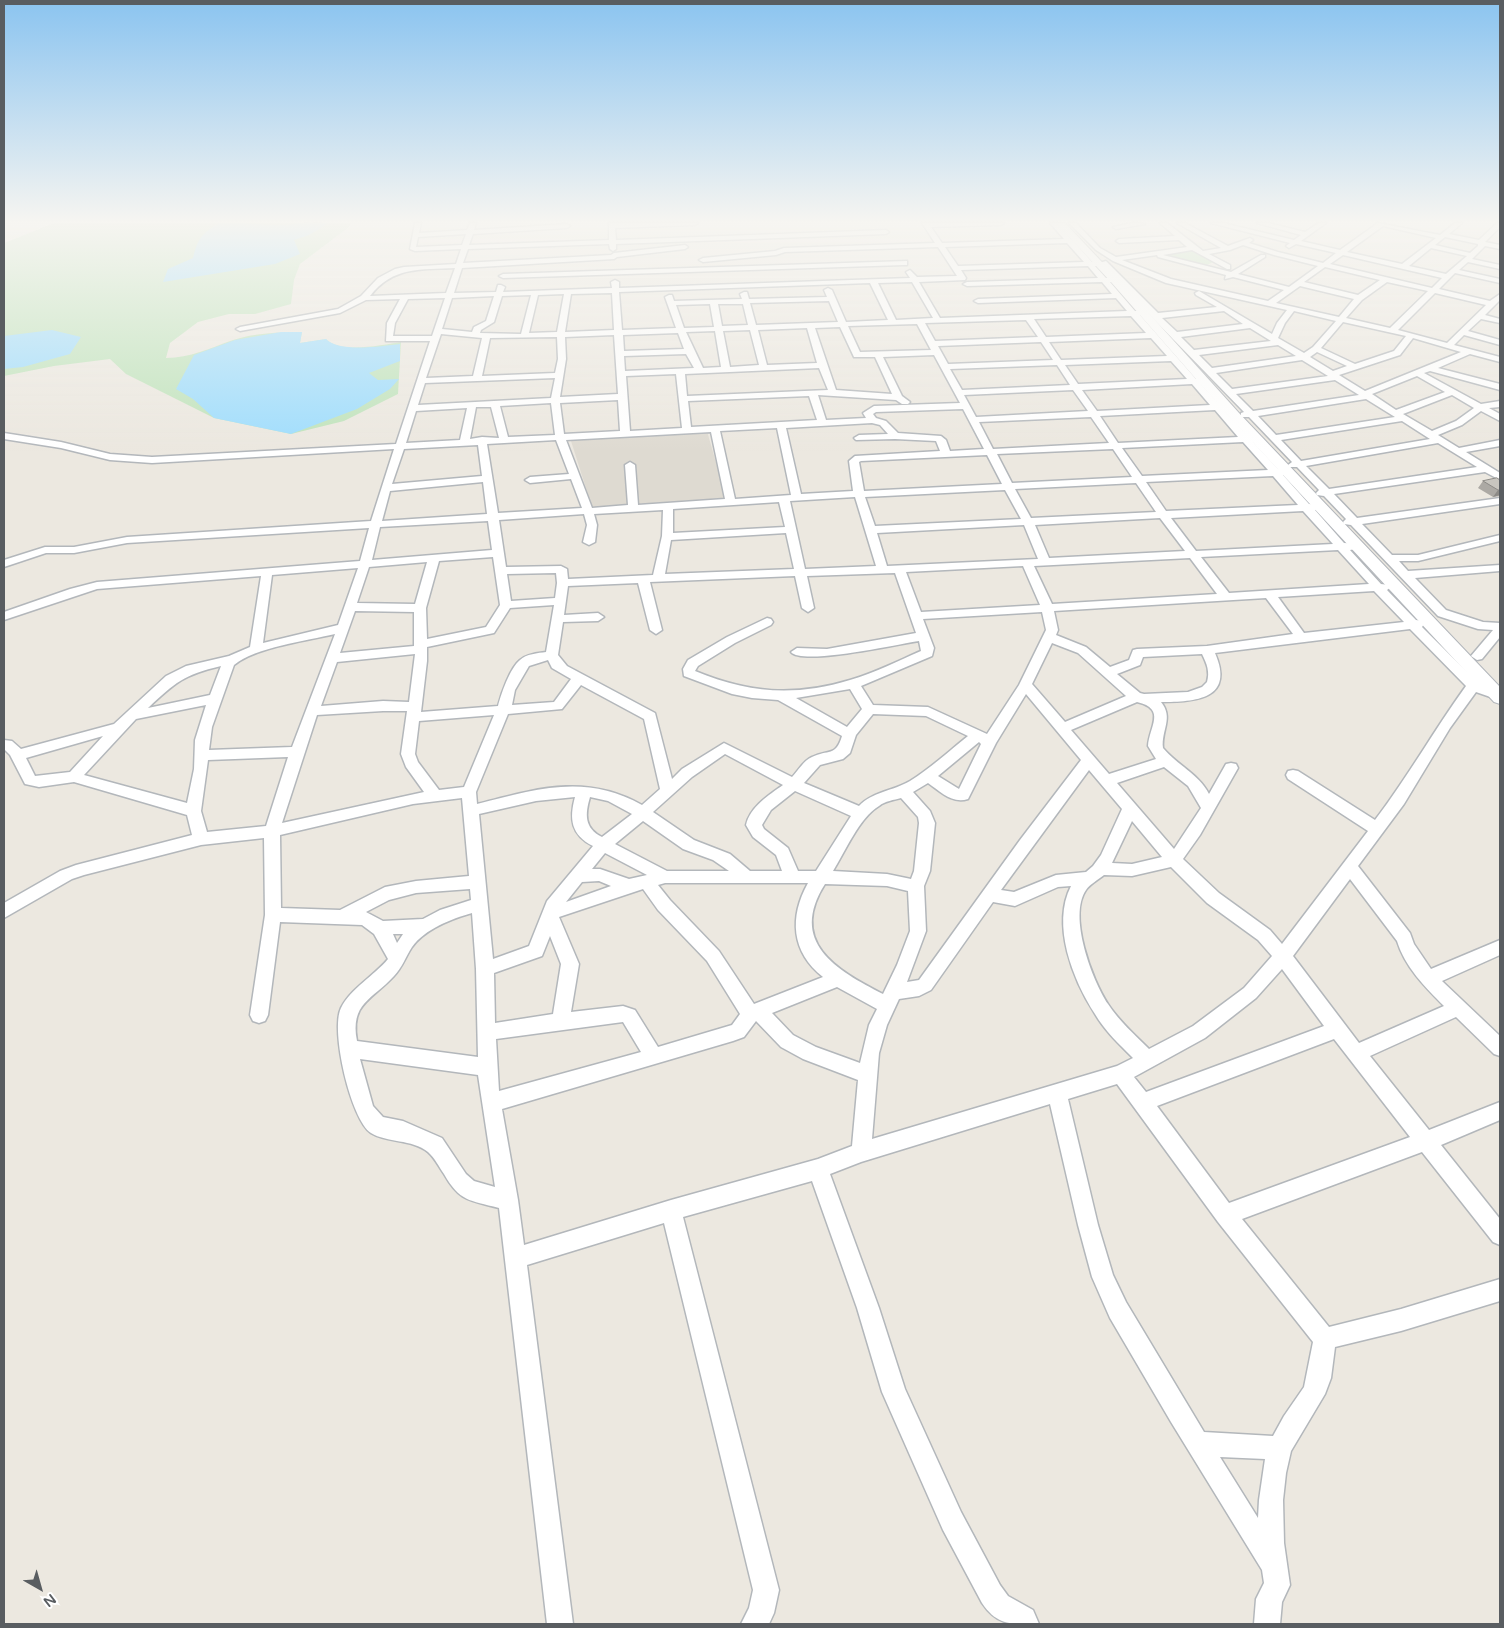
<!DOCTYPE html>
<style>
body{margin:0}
#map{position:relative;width:1504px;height:1628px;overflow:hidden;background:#ece8e0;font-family:"Varela Round",sans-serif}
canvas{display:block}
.frame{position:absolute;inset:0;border:5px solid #595d61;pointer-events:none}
.north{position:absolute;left:15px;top:1563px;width:50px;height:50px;-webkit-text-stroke:4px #fff;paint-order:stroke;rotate:142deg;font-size:14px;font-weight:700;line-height:20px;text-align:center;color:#595d61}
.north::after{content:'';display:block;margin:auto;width:18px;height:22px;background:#595d61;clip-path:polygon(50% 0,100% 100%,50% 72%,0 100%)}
</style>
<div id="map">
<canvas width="1504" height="1628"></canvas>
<div class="frame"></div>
<div class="north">N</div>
</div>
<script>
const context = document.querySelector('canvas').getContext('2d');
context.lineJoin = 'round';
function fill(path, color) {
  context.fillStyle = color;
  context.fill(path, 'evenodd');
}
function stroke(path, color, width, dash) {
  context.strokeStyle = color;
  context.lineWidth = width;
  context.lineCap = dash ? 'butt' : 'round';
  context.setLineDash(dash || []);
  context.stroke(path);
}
fill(new Path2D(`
 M707 431 726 498 592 507 571 441 574 438Z`), '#dedad1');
fill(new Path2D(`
 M54 223H351L349 227 300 264 294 280 291 304 255 314H229L198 322 170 343 166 358C190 358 210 348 233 340 254 333 279 332 302 332L300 343 326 339C340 354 382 345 401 342L398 394 344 421 291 434 214 418 126 374 110 359 54 366 4 376V243Z
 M1186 250 1199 252 1213 262 1205 266 1163 256Z`), '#c0e3bc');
fill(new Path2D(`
 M220 223C239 223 258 224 276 225 292 226 312 219 327 224L309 235 294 240 300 254 275 264 163 282 168 269 193 258C198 238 202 233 220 223Z
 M52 330 81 337 70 354 23 367 4 369V336Z
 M281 332H302L300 343 326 339C339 353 382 346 400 344V361L369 373 378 380 399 379 390 389 357 409 291 434 214 418 193 399 176 389 194 355 235 340Z`), '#9fddfd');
const street = new Path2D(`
 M415 223H421L419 233 467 230 470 223H476L474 230 567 224 570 226 567 228 473 234 469 245 609 240V223H698L695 225 615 228 616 240 886 230 889 232 886 234 616 244V249L613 251 610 249 609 244 468 249 463 263 611 255 614 253 685 245 688 247 685 249 617 257 614 259 462 268 454 293 496 292 498 285H501L505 287 503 292 612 288 611 282 615 280 619 282V288L910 278 906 272 910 270 917 277 957 276 938 247 785 252 776 255 703 262 699 260 703 258 775 251 784 248 935 243 922 223H1004L1001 225 931 227 942 243 1064 239 1050 223H1057L1071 239 1078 240V242L1075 243 1092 262H1099V266H1095L1106 278H1113V282H1110L1135 311H1145V315H1140L1196 379H1205V383L1201 384 1220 405H1229V409L1224 410 1248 436 1256 437 1258 439 1253 442 1278 469 1292 470V474L1283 475 1309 504 1319 505 1320 507 1319 509 1315 510 1344 543 1361 544 1363 546 1361 548 1350 550 1381 584 1389 585 1391 587 1387 590 1416 620 1422 621 1424 624 1422 627 1478 683 1500 692 1499 700 1476 692 1450 728 1404 804 1358 866 1410 933 1414 944 1431 969 1500 940V955L1442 981 1500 1036V1056L1494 1054 1456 1017 1370 1056 1429 1130 1500 1102V1120L1441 1145 1500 1219V1245L1493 1242 1422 1152 1242 1219 1329 1327 1401 1309 1500 1279V1301L1401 1331 1335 1347 1331 1378 1325 1394 1291 1451 1286 1473 1283 1500 1284 1543 1290 1585 1282 1602 1280 1624H1254L1256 1599 1264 1583 1262 1570 1171 1422 1110 1318 1092 1277 1078 1225 1050 1104 861 1162 830 1174 879 1308 905 1389 961 1512 1000 1585 1008 1596 1033 1610 1039 1624C1013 1624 998 1627 982 1603L943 1530 882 1392 857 1308 812 1181 683 1217 779 1590 774 1613 769 1624H741L749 1608 753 1590 664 1223 527 1265 573 1624H547L499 1208C469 1200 460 1202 444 1174 439 1167 435 1158 428 1152 412 1139 387 1143 371 1133 351 1120 330 1030 341 1008 351 988 374 976 388 959L374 934 362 925 280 922 268 1015 265 1021 259 1023 253 1021 250 1015 265 915 264 838 201 845 84 875 72 879 4 918V903L60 871 76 865 192 835 187 815 74 782 39 787 25 784 10 755 4 749V740L12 741 21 749 114 724 166 676 186 666 229 656 250 647 261 576 97 589 4 620V612L70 589 97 582 360 561 369 528 127 543 74 553H46L4 567V560L45 547H74L127 537 371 521 394 449 152 463 110 460 61 448 4 439V433L61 442 110 454 152 457 396 444 430 341H386L387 323 400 299 366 300 340 313 240 331 236 329 240 327 338 309 361 296 378 278 395 269 404 267 456 264 461 249 415 251 410 249ZM466 234 462 245 416 247 418 237ZM1067 243 1084 262 958 266 945 247ZM1088 266 1098 278 967 282 963 284 967 286 1102 282 1112 294 978 299 974 301 978 303 1116 298 1127 311 940 318 919 282 965 280 966 278 961 270ZM455 268 446 293 370 296C393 266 421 270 455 268ZM912 282 933 318 896 320 878 283ZM870 283 888 320 846 322 832 290 828 288 824 290 827 297 749 299 747 292H744L740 294 742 299 674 301 672 295H669L665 297 676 328 622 330 619 292ZM612 293 614 330 565 332 571 294ZM564 294 557 332 529 333 538 295ZM531 295 521 334 480 333 481 330 494 322 502 296ZM494 296 486 321 474 327 472 332 442 329 452 298ZM445 298 432 336H393L395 323 408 299ZM829 301 838 322 756 325 750 303ZM710 304 714 327 684 328 676 305ZM718 304H743L748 325 722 326ZM1131 316 1146 333 1046 337 1034 319ZM1026 320 1038 337 935 341 925 323ZM917 324 931 350 860 352 848 326ZM840 327 854 357H875L892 394 836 390 815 328ZM807 328 817 363 767 365 758 330ZM750 330 759 365 730 367 723 331ZM715 331 721 367 703 368 686 332ZM678 333 684 349 624 351 623 335ZM441 334 482 338 473 376 426 378ZM614 335 618 394 560 397 566 359 565 337ZM557 337 558 359 555 373 482 376 490 338ZM1151 338 1167 356 1061 360 1049 342ZM1041 342 1053 360 948 364 938 346ZM686 354 694 368 625 371 624 356ZM934 355 960 403 874 406 863 413 866 418 826 420 818 395 896 400 902 404H908L910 402 902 396 883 357ZM1171 361 1187 379 1078 384 1065 365ZM1057 365 1070 385 962 390 950 369ZM819 368 828 390 687 396 685 374ZM676 374 682 428 630 431 626 376ZM555 378 551 398 418 405 425 383ZM1192 384 1210 405 1097 411 1082 390ZM1073 390 1088 411 976 417 964 395ZM809 396 817 420 691 427 688 401ZM618 400 620 431 564 434 560 403ZM551 403 555 435 508 437 500 406ZM476 407H491L499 438 482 437 470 439ZM467 408 460 440 406 443 416 411ZM963 409 984 449 950 451 946 440 941 436 898 433 886 421 876 418 873 414 876 412ZM1215 410 1238 437 1118 443 1100 416ZM1091 417 1109 443 993 449 979 422ZM872 423 880 425 888 434 859 435 854 438 856 440 895 439 936 441 940 451 855 456 849 461 853 491 801 494 786 428ZM777 428 791 495 735 499 720 431ZM711 432 725 499 638 505 635 465 630 462 625 465 628 505 592 508 566 440ZM556 440 569 474 530 477 525 480 530 483 571 479 582 508 498 513 487 444ZM1243 442 1268 470 1142 476 1122 448ZM478 445 482 476 392 484 404 449ZM1113 449 1132 477 1012 483 997 454ZM987 455 1002 484 864 491 859 462 861 461ZM1273 476 1298 505 1166 511 1146 482ZM483 482 487 514 382 521 390 491ZM1136 483 1156 512 1031 518 1015 489ZM1005 490 1021 519 875 526 865 497ZM855 497 876 566 805 569 790 501ZM779 502 785 527 673 533V509ZM663 510 662 536 653 575 568 579 567 569 561 566 506 567 499 520 584 514 587 525 583 542 589 545 595 542 597 525 594 514ZM1303 511 1333 544 1196 551 1171 518ZM1160 518 1185 551 1049 558 1035 525ZM488 521 492 550 372 560 380 527ZM1024 525 1038 559 887 566 877 533ZM786 533 794 569 665 574 671 540ZM1338 550 1369 584 1229 593 1201 557ZM493 557 500 605 486 627 427 639 426 608 439 561ZM1190 558 1217 594 1052 604 1034 566ZM427 562 415 604 357 603 369 567ZM1023 566 1040 605 921 612 906 572ZM358 568 338 625 263 643 272 575ZM556 573 557 583 555 598 511 601 507 574ZM895 573 916 633 827 649 797 648 791 652C802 666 898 644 919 641L921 651C898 661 874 673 850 680 794 697 748 693 695 671L698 666 735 643 771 625 773 622 771 619 767 618 727 637 688 660 683 669 684 676 732 694 752 698 778 700 842 736C836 757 828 749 812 757 804 760 798 771 792 777L724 743 682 769 672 779 655 713 567 666 558 655 563 622 598 621 604 617 598 613 564 615 568 586 638 583 650 630 656 634 662 630 650 582 795 576 802 608 808 612 814 608 807 576ZM1374 591 1404 622 1304 633 1278 597ZM1266 598 1293 634 1207 646 1137 649 1133 650 1129 660 1110 667 1086 647 1056 635 1058 630 1054 611ZM554 605 546 652C538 653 526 654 520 660 510 668 501 694 498 706L421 712 427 661V647L494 633 510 608ZM355 611 414 612V646L340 653ZM1042 612 1046 630 1019 685 987 734 928 707 873 705 861 686 932 656 934 648 923 619ZM1410 629 1466 686C1434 730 1408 777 1375 820L1298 771 1293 770 1288 771 1286 775 1288 779 1368 831 1282 944 1270 930 1219 893 1183 859 1200 835 1238 768 1236 764 1231 763 1226 764 1209 794C1199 774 1177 765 1163 748 1161 730 1174 718 1161 702 1196 702 1235 699 1215 653ZM335 634 292 747 209 750 212 727 234 665C256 647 306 641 335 634ZM1052 643 1078 653 1126 696 1065 722 1032 684ZM415 654 409 702 383 701 321 706 337 662ZM1202 654C1207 664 1210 672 1207 682L1202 687 1188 692 1144 694 1140 693 1117 674 1140 665 1143 657ZM548 660 552 668 571 679 554 702 512 705 515 690 529 666ZM221 666 210 695 148 708C176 682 183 675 221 666ZM581 685 644 719 660 789 642 805C586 773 536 789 477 804L476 792 508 714 562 709ZM850 689 862 709 847 727 796 698ZM1026 694 1081 760 1020 840 919 980 907 982 926 931 924 886 930 871 935 823 930 811 913 792 928 783C941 792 952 804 968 799L996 743ZM1137 702C1167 709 1149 727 1148 746L1156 759 1109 774 1071 730ZM206 705 195 740 194 769 187 803 84 775 136 719ZM383 711H407L401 754 406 767 424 792 282 823 317 715ZM873 714 926 716 968 736C949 751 931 768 910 781 893 791 872 792 859 806L804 783 820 765 843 759 850 753 856 735ZM494 715 464 787 439 790 418 762 415 754 419 721ZM103 736 70 772 35 776 26 758ZM979 742 981 744 959 789 938 776ZM725 754 783 785C769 795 750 807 746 825L753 837 776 855 782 871H750L730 854 694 840 653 812 692 777ZM288 757 266 826 207 832 201 811 208 760ZM1164 767 1188 786 1201 808 1174 849 1117 783ZM1089 770 1122 809 1101 855 1093 866 1086 872 1056 875 1014 892 1001 890ZM795 791 851 816 816 871H798L788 848 764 829 762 825 771 810ZM575 797C569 819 571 835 593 846L547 901 529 946 493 959 479 814 536 801ZM590 797 608 801 632 814 602 837C584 828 585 814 590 797ZM462 798 469 876 416 881 385 887 340 910 281 908 280 835 413 804ZM901 798 918 817 919 823 914 871 911 879 887 874 833 871C845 852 859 818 879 806 885 801 894 800 901 798ZM643 821 683 849 713 860 729 871H667L615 844ZM1132 821 1162 857 1132 864 1112 863ZM605 853 647 875 629 879 600 869H592ZM1171 867 1207 903 1258 940 1272 956 1244 988 1193 1026 1149 1049C1135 1035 1119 1021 1108 1004 1092 980 1068 916 1086 890 1090 884 1098 880 1104 875L1132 876ZM1350 879 1397 941C1405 967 1425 987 1444 1006L1359 1043 1293 956ZM599 881 611 886 566 902 582 882ZM665 883H808C789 917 791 952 823 977L754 1004 719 951 670 900 658 885ZM825 884 887 886 908 891 910 931 897 965 883 994C836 970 788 942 825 884ZM1071 886C1051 925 1073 980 1095 1014 1105 1031 1119 1044 1133 1058L1117 1066 872 1139 879 1053 887 1025 899 999 919 996 931 990 993 902 1015 906 1058 887ZM470 889 471 900 440 910 423 919 383 921 366 912 389 900 416 893ZM643 889 658 910 707 961 740 1014 732 1025 658 1047 635 1010 623 1006 571 1012 579 964 559 917ZM472 913 476 969 478 1057 357 1041C350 1003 372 1000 394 976 402 968 406 956 412 947 425 929 451 919 472 913ZM393 934H403L397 943ZM550 936 561 964 553 1014 495 1023 494 973 542 956ZM1282 969 1324 1026 1146 1092 1134 1077 1205 1038 1256 998ZM837 987 877 1009 869 1025 860 1063 816 1047 793 1035 772 1013ZM756 1021 781 1047 803 1059 858 1080 852 1146 818 1159 671 1200 524 1245 518 1200 502 1109 733 1041 744 1037ZM623 1022 641 1052 499 1091 496 1039ZM1334 1039 1410 1137 1229 1203 1157 1106ZM360 1059 478 1075 495 1187 474 1181 466 1174 442 1138 403 1121 383 1117 373 1106ZM1117 1084 1218 1222 1313 1342 1304 1387 1284 1416 1273 1436 1204 1432 1126 1302 1113 1275 1098 1225 1068 1099ZM1220 1457 1265 1459 1259 1500 1258 1518Z
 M1069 223H1076L1100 248 1116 257 1187 247 1179 240 1119 243 1116 241 1119 239 1175 236 1160 223H1167L1203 251 1221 248 1177 223H1185L1228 246 1250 238 1253 240 1249 243 1278 252 1323 263 1336 253 1296 244 1289 248 1286 246 1290 243 1211 223H1223L1294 240 1301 235 1257 223H1268L1305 232 1319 223H1326L1301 241 1340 250 1378 223 1440 235 1455 223H1462L1449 234 1479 240 1497 223H1500V227L1485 242 1500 245V249L1485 246 1472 259 1500 265V269L1468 262 1459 270 1500 279V283L1455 273 1439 289 1490 301 1500 294V300L1485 315 1500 319V323L1481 319 1468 331 1500 340V345L1464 335 1454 345 1500 357V362L1470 354 1438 368 1500 384V390L1430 371 1424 373 1481 404 1500 401V407L1489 408 1500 414V421L1481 411 1462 425 1438 435 1459 448 1500 440V446L1466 452 1500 473V480L1485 472 1334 494 1357 518 1500 498V504L1362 524 1392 555H1418L1500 535V541L1418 561H1399L1408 571 1500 565V571L1415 578 1446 610 1483 622 1500 623V637L1482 659 1477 660 1471 656 1493 630 1478 629 1438 616 1351 525 1344 524 1343 522 1346 519 1324 496 1317 495 1316 493 1319 490 1297 467H1289L1288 465 1292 462 1249 417H1241V413L1244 412 1099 263 1106 261 1158 313 1217 307 1196 295 1195 293 1199 291 1272 334 1277 323 1287 310 1166 283 1113 261 1096 250ZM1383 226 1436 238 1402 264 1347 252ZM1445 237 1478 244V246L1470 253 1435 245ZM1243 245 1274 255 1318 266 1289 287 1238 274 1265 257V255H1261L1231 272 1163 255 1192 250 1227 269H1230V265L1209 254 1230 250ZM1431 248 1467 256 1446 274 1409 266ZM1157 255 1158 257 1226 275 1225 279 1233 277 1284 290 1268 301 1171 279 1122 260ZM1343 255 1442 278 1432 288 1330 264ZM1325 267 1380 280 1358 295 1304 282ZM1387 282 1428 291 1390 328 1346 318 1362 300ZM1300 286 1354 299 1339 317 1276 303ZM1435 293 1486 305 1447 343 1398 330ZM1224 311 1243 324 1177 332 1162 318ZM1294 311 1336 321 1313 347 1304 353 1278 338 1285 323ZM1343 322 1406 336 1394 351 1355 364 1321 348ZM1250 328 1271 341 1194 350 1181 337ZM1413 338 1461 352 1365 391 1339 375 1400 355ZM1278 345 1296 356 1212 368 1199 355ZM1317 352 1347 366 1333 371 1310 357ZM1302 360 1328 376 1232 389 1216 373ZM1417 376 1445 392 1396 410 1372 394ZM1335 380 1359 395 1253 411 1236 394ZM1452 395 1474 408 1456 421 1432 431 1403 414ZM1366 399 1395 417 1276 435 1258 416ZM1402 421 1430 439 1301 461 1281 440ZM1438 443 1477 467 1329 489 1306 466Z
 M1133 223 1145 224 1116 229 1113 227Z
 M907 261V265H904L503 278 499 276 503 274Z`);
const secondary = new Path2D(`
 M1056 223H1065L1117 278 1239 413 1500 687V704L1494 702 1231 419 1111 282Z`);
stroke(street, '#b3b7bb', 3);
stroke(secondary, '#b2b6bb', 2);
fill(street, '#fff');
fill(secondary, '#fff');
fill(new Path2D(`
 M1500 480V497V496L1493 497 1478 488 1483 481Z`), '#aca9a4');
fill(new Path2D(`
 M1498 490H1500V495L1493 497Z`), '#8c8a86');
const building = new Path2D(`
 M1497 478 1500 480V490H1498L1483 481Z`);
fill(building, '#c8c5bf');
stroke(building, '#8c8a86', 1);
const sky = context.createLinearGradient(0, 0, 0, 451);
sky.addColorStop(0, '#8bc4f0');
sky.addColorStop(0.49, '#f6f5f1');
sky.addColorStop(1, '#f6f5f100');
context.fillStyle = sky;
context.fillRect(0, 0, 1504, 451);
</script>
